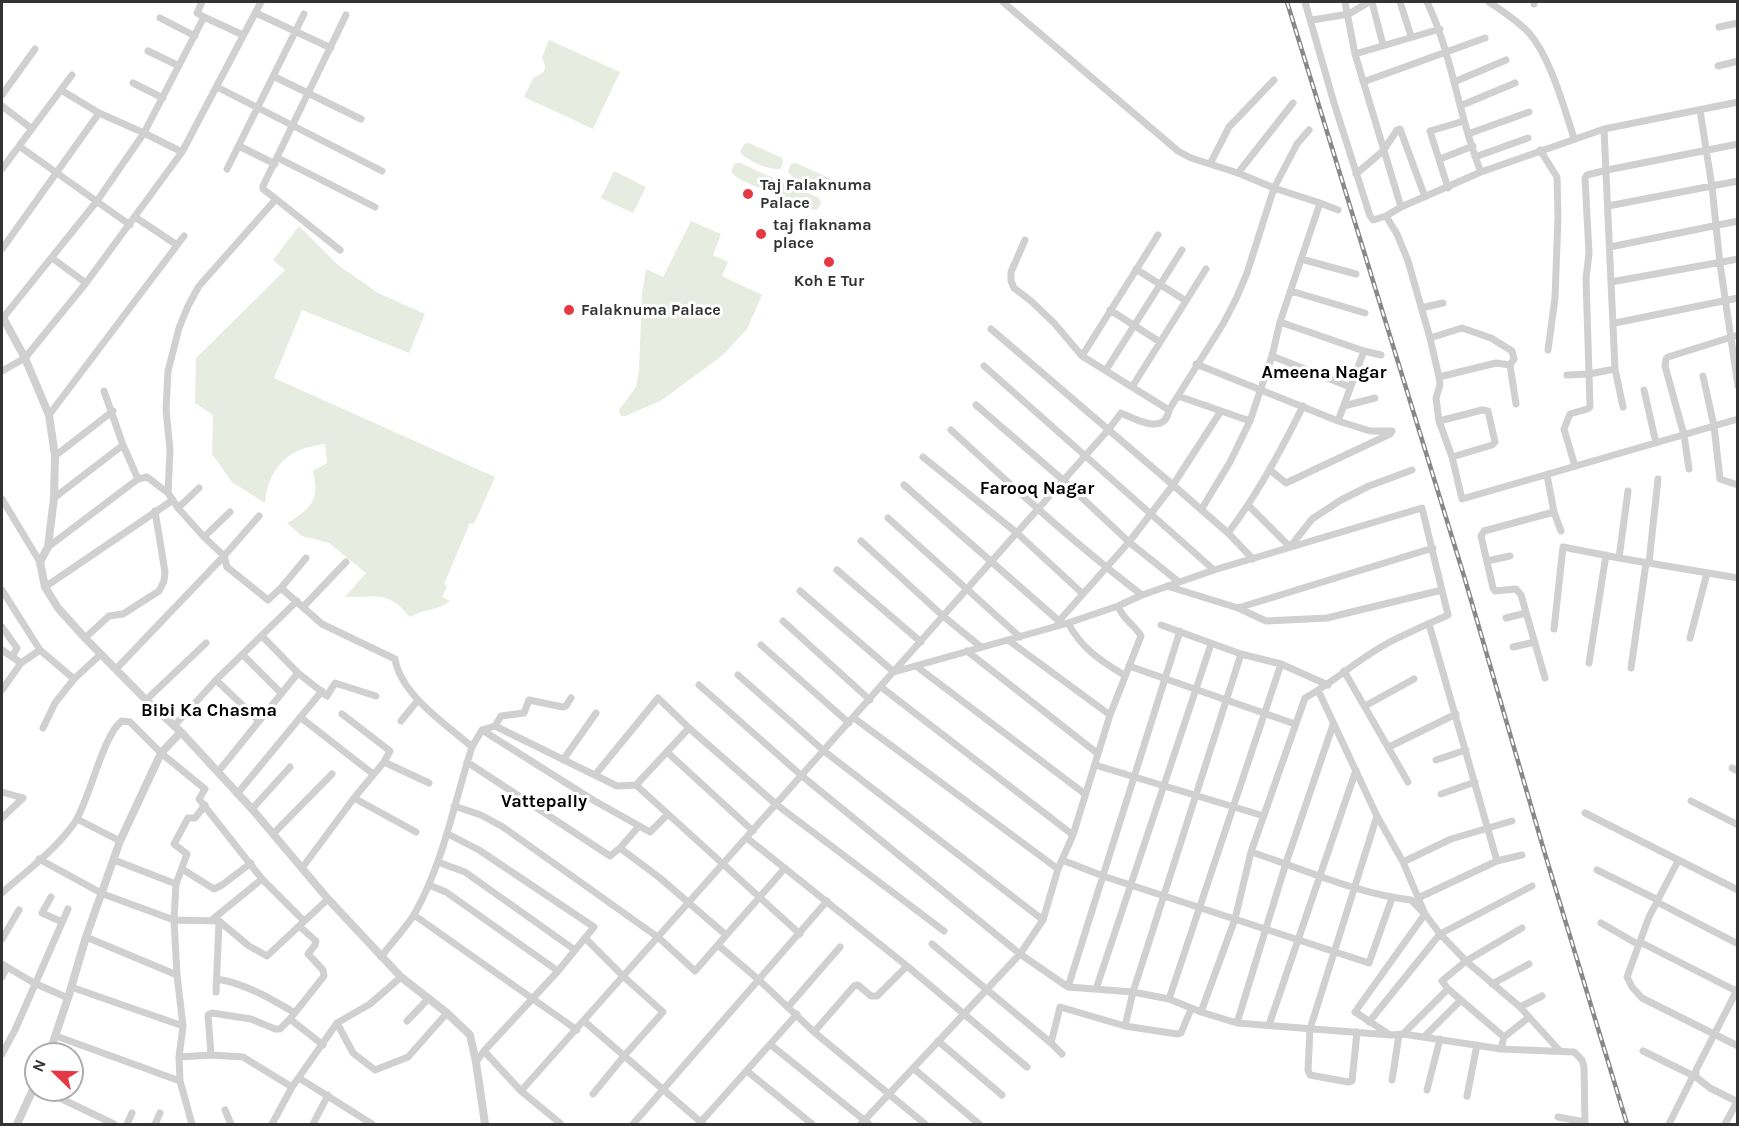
<!DOCTYPE html>
<style>
body{margin:0}
#map{position:relative;width:1739px;height:1126px;overflow:hidden;background:#fff;font-family:Karla,sans-serif}
canvas{display:block}
.frame{position:absolute;inset:0;border:3px solid #333;pointer-events:none}
.north{position:absolute;left:24px;top:1042px;width:60px;height:60px;box-sizing:border-box;background:#fff;border:2px solid #adadad;border-radius:50%;rotate:293deg;font-size:16px;font-weight:700;line-height:24px;text-align:center;color:#333}
.north::after{content:'';display:block;margin:auto;width:21px;height:27px;background:#e63946;clip-path:polygon(50% 0,100% 100%,50% 72%,0 100%)}
</style>
<div id="map">
<canvas width="1739" height="1126"></canvas>
<div class="frame"></div>
<div class="north">N</div>
</div>
<script>
const context = document.querySelector('canvas').getContext('2d');
context.lineJoin = 'round';
function fill(path, color) {
  context.fillStyle = color;
  context.fill(path, 'evenodd');
}
function stroke(path, color, width, dash) {
  context.strokeStyle = color;
  context.lineWidth = width;
  context.lineCap = dash ? 'butt' : 'round';
  context.setLineDash(dash || []);
  context.stroke(path);
}
function write(font, color, halo, rows, align = 'center') {
  context.font = font + ' Karla,sans-serif';
  context.lineWidth = 6;
  context.setLineDash([]);
  context.textBaseline = 'middle';
  context.strokeStyle = halo;
  context.fillStyle = color;
  for (const [text, x, y, turn = 0] of rows) {
    context.save();
    context.translate(x, y);
    context.rotate((+turn || 0) * Math.PI / 180);
    context.textAlign = isNaN(turn) ? turn : align;
    if (halo) context.strokeText(text, 0, 0);
    context.fillText(text, 0, 0);
    context.restore();
  }
}
fill(new Path2D(`
 M549 40 620 72 593 129 524 97 533 78 544 72 545 66 542 57Z
 M749 143 782 158 783 163 780 169C769 170 747 161 740 152L744 144Z
 M735 163H740L773 178 774 182 771 189C760 190 738 180 731 172Z
 M796 163 829 178 831 183 827 190C816 190 795 181 788 172L791 164Z
 M614 171 646 187 633 213 601 198Z
 M786 183 819 198 821 203 817 210C806 210 785 201 778 192L781 184Z
 M691 221 721 234 713 255 728 262 722 276 762 295 747 329 723 355 662 400 626 416H621L619 410 636 387 639 370 642 294 646 269 663 277Z
 M299 226 338 265 378 293 425 314 409 353 302 310 274 378 495 477 474 524 470 523 444 584 447 586 442 597 450 601C438 611 423 609 410 617 387 590 377 597 345 597L366 573 329 543 302 536 287 523C311 509 320 500 313 471L327 463 325 444C288 448 269 466 265 503L232 482 212 454 213 415 195 403 196 358 285 270 273 260Z`), '#e6ecdf');
stroke(new Path2D(`
 M1305 2 1334 103 1370 216 1373 220 1386 216 1401 207 1481 172 1604 129 1738 102
 M1345 2 1355 54 1401 207
 M1372 2 1383 45
 M1400 2 1411 36
 M1427 2C1453 56 1458 116 1481 172
 M1489 2C1502 11 1518 21 1529 33 1550 56 1564 108 1574 138
 M1534 2V4
 M256 13 331 48
 M346 15 263 186V189L276 199 199 286 188 306 179 328 168 371 166 410 170 450 168 493 178 508 204 537 224 556 227 567 268 600 281 588 322 624 395 659C401 695 445 723 472 747 454 803 444 861 415 913 406 928 392 942 381 957
 M204 17 243 35
 M160 18 195 36
 M1312 20 1349 14 1369 2
 M1719 27 1738 23
 M148 51 179 66
 M1355 54 1440 29
 M1718 66 1738 61
 M273 76 361 119
 M1363 82 1485 38
 M1454 82 1506 60
 M133 83 163 98
 M217 87 382 171
 M61 90 99 113 144 133 182 152
 M2 95 35 49
 M2 106 31 128
 M1460 106 1515 83
 M1700 110 1712 187 1720 264 1738 386
 M1604 129 1615 369
 M1468 134 1529 112
 M19 146 130 225
 M239 146 275 164
 M1540 150 1557 177 1558 217 1555 298 1548 350
 M1475 157 1528 138
 M278 158 375 207
 M1440 159 1473 146
 M1210 164 1229 127 1274 80
 M2 169 72 75
 M227 169 304 14
 M1238 173 1293 103
 M1356 174 1383 151 1397 130 1400 129 1425 197
 M1448 188 1430 131 1464 121
 M276 199 340 250
 M1320 203 1338 210
 M1608 206 1738 181
 M1386 216 1397 234 1408 261 1430 338 1439 377 1440 385 1436 398 1439 421 1452 457 1462 499 1738 419
 M135 217 177 245
 M1025 240 1011 272V281L1014 288 1031 301 1054 323 1082 356 1169 410
 M1610 247 1738 221
 M2 249 99 113
 M52 258 86 283
 M1301 259 1356 274
 M1136 269 1186 301
 M1611 282 1738 259
 M1291 291 1365 313
 M1421 308 1443 303
 M1110 310 1160 342
 M2 319 97 201 144 133 204 17 197 13 202 2
 M1280 322 1364 351 1381 355
 M1615 323 1738 298
 M991 329 1173 485 1228 533 1253 559
 M1430 338 1462 328 1491 338 1512 351 1514 359 1510 365 1516 404
 M1082 356 1158 235
 M1272 356 1350 387
 M1196 364 1338 421 1370 431H1392L1390 434 1286 483 1270 470
 M984 366 1214 570
 M1106 370 1182 250
 M2 371 25 358 86 283 182 152 261 2
 M1567 375 1589 374 1586 279 1589 253 1585 178 1587 175 1607 170 1738 144
 M1703 376 1714 426 1720 479 1738 485
 M1439 377 1496 363 1510 365
 M1132 387 1206 269
 M1644 390 1656 443
 M1178 396 1250 421
 M976 405 1063 480 1129 542 1179 582
 M1344 406 1375 398
 M49 415 184 236
 M1338 421 1364 351
 M1439 421 1482 410 1488 411 1495 442 1492 445 1452 457
 M951 430C1013 487 1075 544 1142 595
 M55 456 113 411
 M923 457 1017 533 1083 594
 M1575 466 1564 429 1570 414 1587 409 1590 407 1589 374 1615 369 1623 407
 M1689 469 1684 435 1665 366 1666 359 1668 357 1738 335
 M1547 475 1554 512 1561 531
 M138 479 147 477 168 493
 M904 485 1059 621 1058 624
 M54 498 123 445
 M2 499 40 562
 M1249 506 1290 547 1312 519 1341 500 1369 486 1412 470
 M178 508 199 488
 M1201 510 1230 462 1250 421 1272 356 1280 322 1320 203 1274 188 1297 144 1309 130
 M888 518 1020 637
 M1228 533C1258 494 1281 451 1303 406
 M204 537 230 512
 M861 541 943 616 981 647
 M48 547 138 479 123 445 104 391
 M1619 558 1628 491
 M1487 561 1510 556
 M1649 563 1658 479
 M837 570 921 642
 M1167 586 1238 608 1433 548
 M45 587 173 500
 M281 588 306 558
 M2 590 40 650
 M800 591 894 672 1068 623 1118 606 1142 595 1214 570 1422 508 1448 615C1428 624 1407 633 1388 643 1358 659 1334 682 1305 698L1251 852 1235 919 1201 1012
 M303 607 346 562
 M1238 608 1266 621 1327 618 1442 590
 M1506 618 1526 613
 M783 621 870 700
 M1059 621 1129 542 1173 485 1221 411
 M1068 623C1081 648 1101 661 1124 675
 M1429 624 1497 861
 M1161 625 1241 654 1281 664 1328 685
 M2 627 17 648 12 657
 M1554 629 1563 547 1619 558 1738 578
 M262 636 298 673 327 696 335 683 376 696
 M85 638 109 616 123 614 159 591 164 581 165 572 155 511
 M1690 638 1707 573
 M1008 640 1110 715
 M761 645 849 723
 M1513 647 1535 642
 M2 650 21 663
 M967 651 1097 753
 M243 655 281 693
 M1589 663 1606 555
 M916 666 1085 794
 M1129 666 1295 724
 M1631 668 1646 563
 M116 669 224 556 259 516
 M1344 671 1408 782
 M738 675 824 751 1043 920
 M1545 678 1521 595 1516 589 1495 591 1493 588 1481 536 1484 531 1554 512
 M216 680 259 721
 M699 685 802 776 1020 954 1068 987 1133 992 1169 999 1201 1012 1237 1023 1390 1035 1403 1034 1501 1049 1574 1052 1582 1060 1584 1067 1585 1124
 M881 687 1073 835
 M2 690 21 663 40 650 74 679
 M1318 690 1377 816 1403 862 1425 914 1440 934 1466 961 1520 1007 1559 1050
 M146 700 206 643
 M1365 706 1414 679
 M300 717 373 774
 M854 718 1058 869
 M401 721 418 700
 M174 726 216 680 297 601
 M495 726 501 716 524 713 529 700 563 707 566 706 571 698
 M43 728 55 703 74 679 101 654
 M482 730 593 800 650 832 667 815
 M472 747 482 730 495 726 617 786 636 785 800 934
 M1389 747 1456 714
 M667 752 753 831
 M563 760 596 713
 M1436 760 1466 750
 M384 762 429 783
 M467 762 610 856 620 848 660 878 726 935
 M1095 765 1264 816
 M1732 768 1738 771
 M218 772 298 673
 M595 775 658 698 689 728 777 805 944 931
 M636 785 689 728
 M2 792 23 798
 M237 794 322 691
 M1441 794 1475 782
 M354 798 416 832
 M1691 801 1738 825
 M454 806 481 815 503 827 659 938 695 971 785 868
 M252 809 290 767
 M1585 813 1738 890
 M2 818 23 798
 M77 819 120 841
 M273 834 332 774
 M448 834 479 850 594 927 558 971 484 1051 476 1062
 M747 838 907 966 1027 1067
 M620 848 639 826
 M1251 852C1304 869 1357 894 1411 900L1425 914 1355 1012 1390 1035
 M39 859 103 894 174 920 219 921 249 946 267 956 328 899
 M114 860 176 884
 M1062 860 1103 876 1369 963 1392 898
 M1678 861 1649 917 1627 977 1632 987 1642 998 1738 1046
 M438 862 465 872 575 950
 M1403 862 1451 839 1512 821
 M302 868 354 798 384 762 390 751 342 714
 M182 869 214 889 222 885 251 863
 M1597 870 1658 900
 M429 885 446 892 558 971
 M2 893C26 871 56 850 75 822 90 799 103 734 122 721L130 722 161 753 205 789 199 799 262 879 304 921
 M51 897 42 913 62 922
 M1418 898 1497 861 1522 855
 M1657 902 1738 944
 M414 915 577 1030
 M213 919 262 879
 M1601 923 1639 945
 M86 937 177 975
 M585 938 624 977 663 1012 624 1056 593 1094
 M2 939 19 910
 M1640 942 1738 992
 M932 944 1051 1043 1062 1054
 M718 945 759 980 814 1032 925 1124
 M2 964 34 983 68 998
 M2 977 7 967
 M401 977 370 1004 337 1023 353 1053 375 1070 408 1057 447 1013
 M217 979C246 984 270 998 295 1013
 M1492 984 1529 964
 M71 987 183 1026
 M1068 987 1180 631
 M1738 988 1696 1070V1077L1710 1088 1738 1102
 M1096 989 1211 644
 M216 992 219 921
 M1169 999 1281 664
 M788 1007 840 947
 M1520 1007 1542 996
 M290 1019 323 1045
 M407 1021 429 998
 M585 1022 703 1124
 M1369 1022 1440 934 1532 886
 M1237 1023 1286 863 1333 725
 M1269 1025 1356 770
 M1125 1026 1133 992 1241 654
 M814 1032 854 986 858 985 871 996H877L907 966
 M1357 1032 1352 1081 1348 1082 1310 1075 1308 1070 1310 1029 1377 816
 M1403 1034 1448 989
 M56 1036 180 1081
 M1424 1037 1461 1000
 M1504 1037 1448 989 1442 981 1466 961 1522 928
 M938 1041 1002 1095
 M1051 1043 1060 1007 1125 1026 1177 1034 1181 1033 1191 1009
 M771 1045 869 1124
 M1501 1049 1504 1037 1528 1018
 M484 1051 521 1091 561 1124
 M1643 1051 1696 1077
 M2 1054 15 1030 68 909
 M211 1055 208 1015 212 1013 251 1019 275 1029H280L290 1019 324 976 323 970 308 954 315 945 316 941 299 926
 M179 1057 211 1055 243 1057 292 1087
 M913 1068 979 1124
 M747 1071 812 1124
 M299 1078 372 1124
 M1392 1080 1399 1035
 M43 1090 114 1124
 M1427 1090 1440 1039
 M521 1091 1109 429 1121 413C1135 419 1165 436 1169 410L1223 324 1236 299 1247 273 1274 188 1238 173 1191 158 1178 151 1003 2
 M1467 1096 1477 1045
 M225 1110 231 1124
 M1558 1117 1585 1122
 M127 1124 132 1113
 M155 1124 160 1113
 M192 1124 180 1081 179 1057 183 1026 177 975 174 920 176 884 187 854 174 844 188 818H195L205 805
 M272 1124 292 1087 337 1023
 M313 1124 328 1095
 M633 1124 827 901
 M699 1124 797 1014
 M861 1124 1020 954 1043 920 1058 869 1073 835 1110 715 1141 636C1135 625 1123 620 1118 606
 M1669 1124 1693 1076
 M1725 1124 1737 1102`), '#d0d0d0', 7);
stroke(new Path2D(`
 M2 316 25 358 49 415 55 456 54 498 48 547 40 562 45 587 58 608 85 638 146 700 181 732 252 809 328 899 401 977 447 1013 470 1035 476 1062 485 1124
 M49 1054 68 998 86 937 120 841 161 753 181 732
 M17 1124 36 1083`), '#d0d0d0', 8);
const rail = new Path2D(`
 M1287 2 1464 576 1545 854 1627 1124`);
stroke(rail, '#888', 4.5);
stroke(rail, '#fff', 2, [7]);
for (const [x, y, r, color] of [
 [748,194,6,"#e63946"],
 [761,234,6,"#e63946"],
 [829,262,6,"#e63946"],
 [569,310,6,"#e63946"]
]) {
  const dot = new Path2D();
  dot.arc(x, y, r, 0, 2 * Math.PI);
  context.fillStyle = color;
  context.fill(dot);
  stroke(dot, '#fff', 2);
}
write('bold 16px', '#333', '#fff', [
 ["Taj Falaknuma",760,185],
 ["Palace",760,203],
 ["taj flaknama",773,225],
 ["place",773,243],
 ["Koh E Tur",829,281,"center"],
 ["Falaknuma Palace",581,310]
], 'left');
write('bold 18px', '#000', '#fff', [
 ["Ameena Nagar",1324,373],
 ["Farooq Nagar",1037,489],
 ["Bibi Ka Chasma",209,711],
 ["Vattepally",544,802]
]);
</script>
